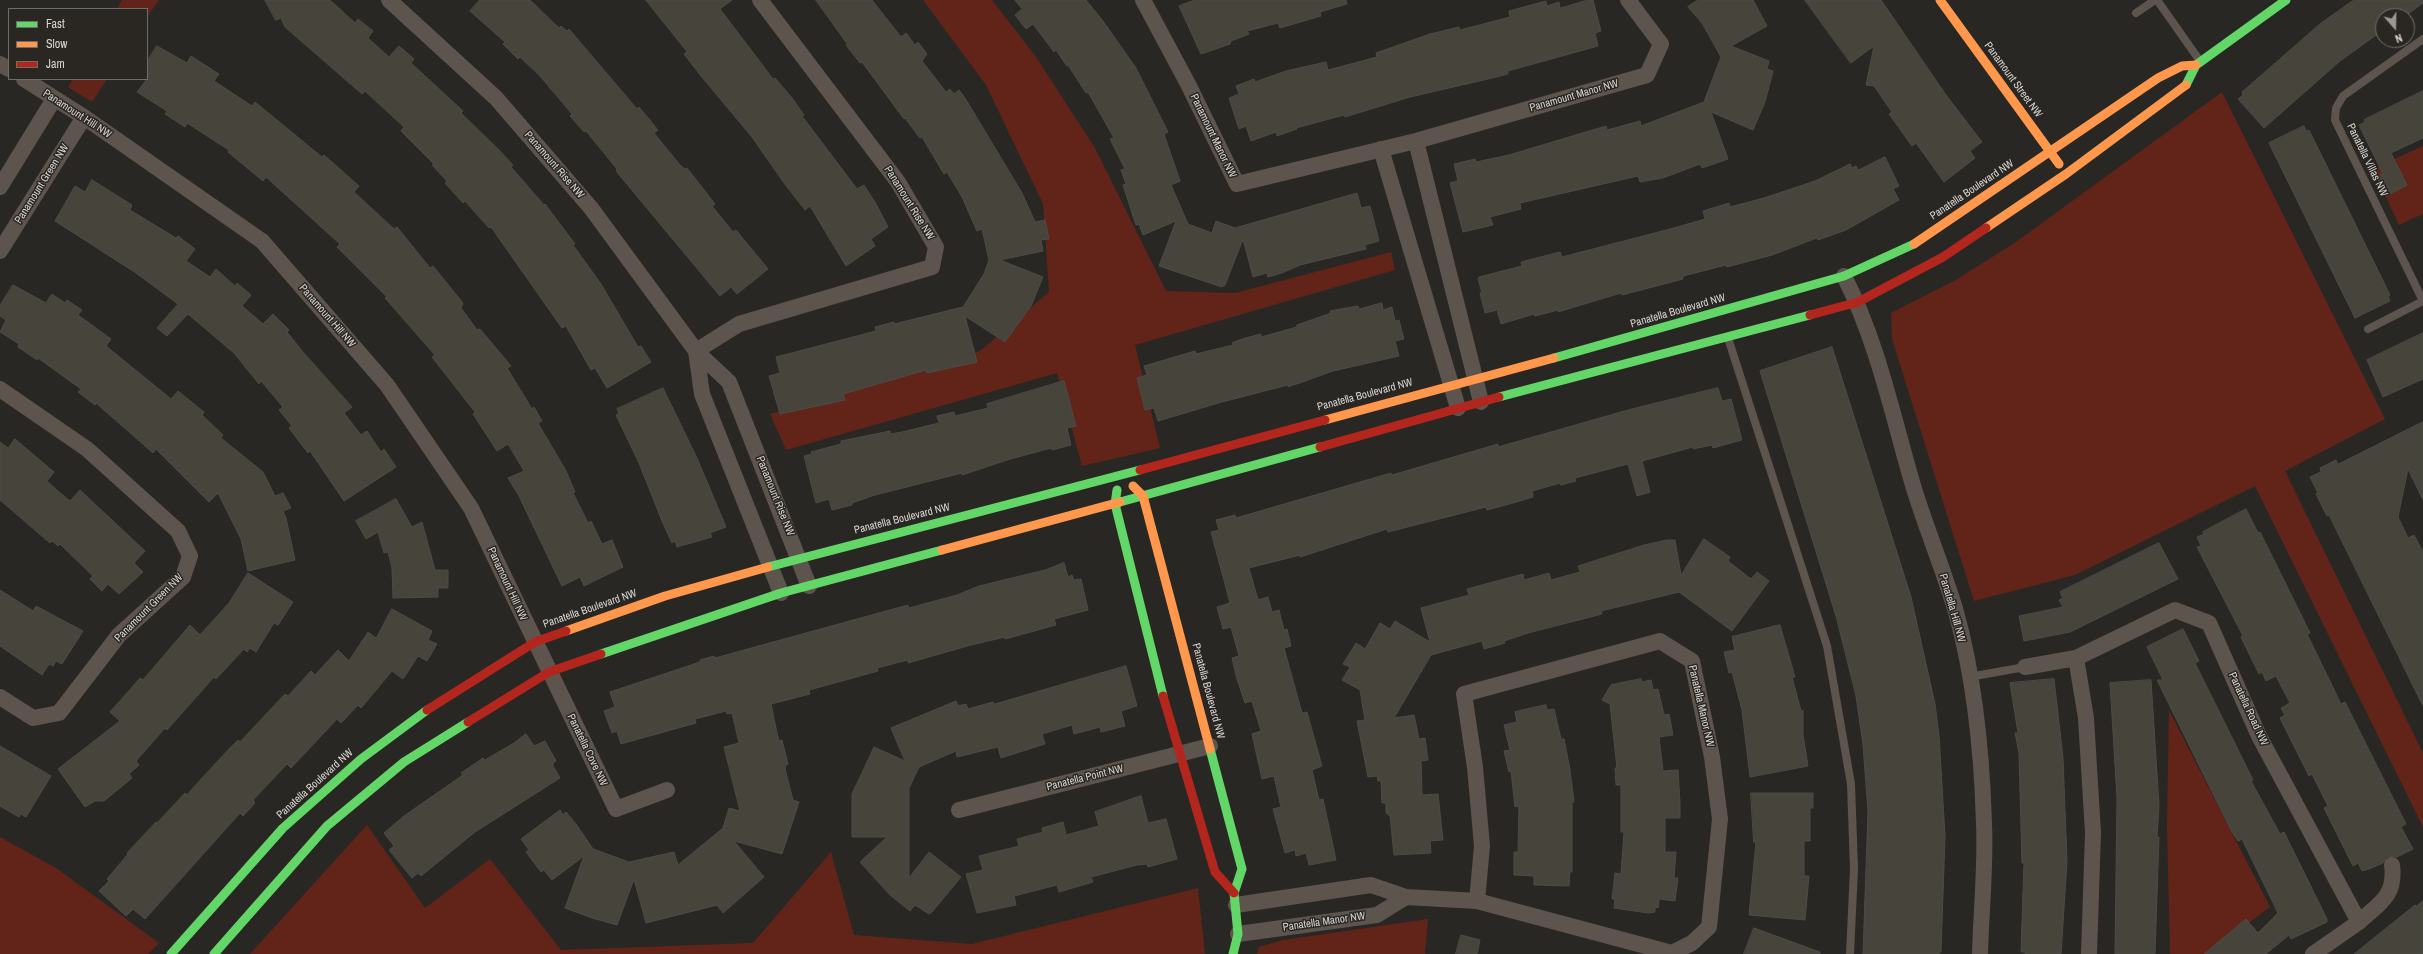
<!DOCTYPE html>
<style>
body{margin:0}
#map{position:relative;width:2423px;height:954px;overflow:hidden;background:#292724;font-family:"Archivo Narrow",sans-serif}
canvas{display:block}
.legend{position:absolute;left:8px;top:8px;width:140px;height:72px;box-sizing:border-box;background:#2a2723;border:1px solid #6f6d69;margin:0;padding:5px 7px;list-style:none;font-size:12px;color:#d7d5d2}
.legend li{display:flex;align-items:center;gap:8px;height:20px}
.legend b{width:20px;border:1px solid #6f6d69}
.north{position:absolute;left:2375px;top:8px;width:40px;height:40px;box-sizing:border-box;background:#2a2723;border:1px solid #6f6d69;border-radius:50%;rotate:160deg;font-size:11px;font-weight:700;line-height:16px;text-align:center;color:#d7d5d2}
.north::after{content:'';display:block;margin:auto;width:14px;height:18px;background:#9a9895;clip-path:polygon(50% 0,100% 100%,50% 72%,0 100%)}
</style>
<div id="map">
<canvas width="2423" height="954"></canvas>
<ul class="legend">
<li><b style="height:5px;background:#63d668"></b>Fast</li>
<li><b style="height:5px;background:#ff974d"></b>Slow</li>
<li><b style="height:5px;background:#b3261e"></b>Jam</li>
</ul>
<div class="north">N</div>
</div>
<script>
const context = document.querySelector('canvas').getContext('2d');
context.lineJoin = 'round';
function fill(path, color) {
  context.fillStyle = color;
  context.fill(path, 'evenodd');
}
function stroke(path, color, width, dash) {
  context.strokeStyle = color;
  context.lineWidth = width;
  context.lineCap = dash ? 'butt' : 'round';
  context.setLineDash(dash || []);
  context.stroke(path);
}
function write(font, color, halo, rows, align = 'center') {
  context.font = font + ' "Archivo Narrow",sans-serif';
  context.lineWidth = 3;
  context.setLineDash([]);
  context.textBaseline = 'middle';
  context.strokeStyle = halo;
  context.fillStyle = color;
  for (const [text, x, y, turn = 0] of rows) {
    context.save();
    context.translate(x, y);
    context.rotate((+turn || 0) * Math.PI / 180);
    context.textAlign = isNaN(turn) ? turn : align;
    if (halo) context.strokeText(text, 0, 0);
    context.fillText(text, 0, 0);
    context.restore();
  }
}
fill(new Path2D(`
 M122 0H159L147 17V9H117Z
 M923 0H992L1036 57 1095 148 1166 291 1235 293 1391 252 1395 270 1135 345 1160 448 1082 466 1057 373 786 450 770 414 980 351 1049 292 1043 204 986 85Z
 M73 79H107L92 102 68 87Z
 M2222 92 2385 419 2285 471 2423 753V827L2255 486 2075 575 1974 601 1892 339 1891 313 1954 281 2016 242Z
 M2423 146V214L2399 225 2373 169Z
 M2169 710 2270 907 2207 954H2170L2167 826Z
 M367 825 425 908 490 859 561 950 753 943 831 852 854 935 972 944 1198 888 1205 954H250Z
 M0 837 56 868 159 943 148 954H0Z
 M1428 919 1425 954H1257L1259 947 1283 940Z`), '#622419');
const building = new Path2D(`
 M265 0H330L355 23 358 19 373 31 368 38 389 57 399 46 414 59 411 63 463 111 461 113 498 149 513 165 511 167 544 205 545 204 575 244 573 245 601 284 638 347 641 346 651 362 607 388 595 368 591 370 566 326 562 328 491 227 489 228 465 201 463 203 445 183 447 181 432 165 434 164 401 131 404 127 365 91 362 94 285 27 281 18 276 20Z
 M480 0H530L559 28 561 26 567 31 569 29 637 109 639 107 658 130 654 133 680 165 685 169 687 168 715 204 712 206 733 232 736 230 768 269 737 294 731 287 720 296 616 171 617 169 586 131 584 132 570 116 572 114 540 76 520 57 518 59 503 44 505 42 470 11Z
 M646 0H732L720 9 773 79 775 78 792 98 804 115 802 116 857 189 864 185 876 204 888 227 871 239 875 246 846 266 810 206 805 210 784 183 752 137 701 76 684 54 687 52Z
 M816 0H872L901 37 906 33 915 45 918 42 927 54 922 61 946 92 950 89 954 94 959 90 965 98 1022 193 1035 222 1045 220 1049 239 1041 240 1043 251 1000 260 1043 277 1031 306 1005 342 965 316 977 362 927 373 926 370 843 394 845 400 780 414 769 376 780 373 776 357 876 331 875 327 894 322V324L963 307 984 274 989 260 982 229 977 231 962 197 947 172 944 174 922 137 920 138 905 118 904 119 862 62 860 63 846 45 847 44Z
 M1015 0H1086L1103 21 1136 68 1168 132 1164 134 1180 181 1171 185 1188 224 1212 233 1216 221 1235 228 1357 193 1361 208 1370 206 1379 241 1365 245 1366 249 1300 265 1282 273 1268 277 1267 273 1253 277 1243 239 1225 285 1222 287 1159 266 1176 221 1143 235 1139 224 1136 225 1123 185 1126 184 1121 170 1125 169 1110 139 1114 138 1088 92 1086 93 1068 65 1067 66 1056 50 1054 52 1033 24 1026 29 1015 15 1022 9Z
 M1195 0H1346L1347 4 1320 12 1321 16 1280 28 1278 23 1247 31 1249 34 1231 41 1230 44 1201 54 1179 6Z
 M1588 0H1593L1601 31 1595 33 1598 46 1508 71V74L1488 79 1410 97 1345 117 1344 115 1296 128 1297 129 1277 136 1276 132 1251 141 1246 126 1239 129 1229 98 1239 94 1236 86 1254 79 1255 82 1286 71 1326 62 1328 70 1377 57 1376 53 1430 34 1459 27 1460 30 1510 17 1509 11 1546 1 1547 6 1559 2 1560 8Z
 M1698 0H1753L1767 26 1731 46 1769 61 1767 69 1773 71 1765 102 1753 130 1711 112 1728 159 1702 168 1700 164 1663 178 1640 182 1638 176 1520 203 1521 209 1490 217 1493 225 1463 232 1450 183 1458 181 1454 164 1475 159 1476 162 1509 155 1606 126 1607 130 1640 121 1641 126 1704 102 1721 57 1702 23 1688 7Z
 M1805 0H1881L1946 95 1982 142 1970 151 1975 158 1944 182 1916 143 1912 146 1889 114 1892 112 1874 86 1866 85 1874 46 1851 63Z
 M2354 0H2423V3L2405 16H2383V30L2340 61 2264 128 2238 99 2243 95 2242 92 2320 24Z
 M157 46 187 63 191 56 219 74 214 81 252 106 255 102 322 157 324 155 359 186 354 192 394 229 397 227 430 268 433 266 463 303 461 308 477 330 480 329 511 366 507 368 532 409 534 407 542 421 538 423 566 471 575 492 573 493 588 523 591 521 602 544 612 540 623 567 584 586 580 577 562 586 519 496 508 478 524 471 508 444 497 451 473 414 475 412 432 357 435 355 385 298 387 297 337 247 340 244 266 177 263 181 228 152 229 150 187 123 185 127 165 114 167 111 137 92 147 79V62Z
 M2423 91V138L2391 153 2407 185 2386 196 2377 177 2383 174 2359 125 2365 122 2364 120Z
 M2304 126 2306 131 2309 130 2390 295 2388 296 2390 301 2355 318 2269 143Z
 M1885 157 1899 186 1893 189 1899 200 1846 230 1818 240 1817 238 1772 255 1727 267 1726 265 1683 276V279L1622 295 1621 293 1558 312V310L1535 316 1534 314 1501 324 1497 310 1485 313 1480 293H1482L1478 279 1479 277 1522 266 1521 262 1560 252 1562 257 1674 228 1705 219 1703 211 1729 203 1730 207 1764 198 1815 181 1850 164 1852 168 1856 166 1858 170Z
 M92 180 132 205 130 210 176 238 178 236 195 249 186 261 210 277 216 269 235 286 237 283 251 295 242 306 263 324 273 314 289 330 287 332 303 352 352 407 344 413 361 435 367 431 381 452 384 449 396 467 344 501 310 451 308 453 289 428 292 426 279 410 283 407 261 381 259 384 234 353 188 314 167 336 157 328 178 304 136 273 55 221 75 186 85 192Z
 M13 285 46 303 52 294 65 303 67 300 82 310 78 315 111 339 106 346 171 399 178 391 204 412 202 415 223 435 221 438 263 472 275 496 283 493 291 508 283 511 286 518 295 560 248 571 241 539 218 493 209 502 156 449 153 453 96 403 95 405 78 392 81 389 38 358 37 360 18 347 19 344 0 332 6 320 0 316V306Z
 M1382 303 1383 310 1392 307 1395 321 1399 320 1404 339 1395 341 1399 356 1333 371 1288 387V385L1222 402 1158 421 1154 408 1145 410 1137 378 1147 375 1144 366 1195 351 1196 354 1233 345 1232 343 1242 339 1261 334V337L1297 327V325L1331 313 1330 311 1358 306 1359 309Z
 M2423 333V379L2383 397 2367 360Z
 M1832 347 1911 597 1935 704 1939 735 1945 836 1941 952 1938 954H1863L1868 811 1863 745 1856 696 1836 616 1760 371Z
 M1064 381 1076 426 1067 428 1071 445 1052 450 1051 448 1007 460 962 475V473L875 495 852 503V505L832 510 829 499 816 503 804 456 812 454 811 452 841 444V441L890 431V434L902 432 939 423 937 416 954 412 955 416 988 408 987 404Z
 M663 388 697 458 726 527 710 533 712 537 677 547 675 541 672 543 662 521 639 463 616 415 619 414 617 409Z
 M1718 388 1722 401 1731 399 1742 440 1713 448 1712 445 1693 449V447L1642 461 1650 492 1637 496 1628 464 1575 478 1576 481 1561 485 1560 483 1532 491 1533 497 1513 503 1487 510 1486 507 1388 532 1387 529 1300 557V555L1249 568 1258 600 1268 597 1272 612 1279 610 1284 630 1287 629 1291 646 1284 648 1302 713 1307 712 1322 766 1312 770 1319 800 1323 799 1336 860 1309 865 1306 853 1296 856 1295 850 1285 853 1273 809 1281 807 1274 776 1262 779 1252 734 1261 731 1252 701 1245 703 1237 679 1232 658 1239 656 1231 627 1223 629 1217 607 1230 603 1211 532 1219 530 1216 520 1235 515 1236 518 1391 473 1392 475 1498 444V447L1628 410Z
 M2423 422V500L2408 469 2398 517 2408 538 2414 535 2423 552V706L2329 515 2327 516 2316 494 2318 493 2310 477 2321 472 2320 468 2336 460 2338 464Z
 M15 439 54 472 47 481 59 492 70 501 80 490 145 551 134 563 143 572 119 594 108 584 102 591 90 579 93 576 60 544 58 546 52 541 50 543 0 500V442L8 448Z
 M396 499 412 527 422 522 435 570H448V588H438V597L393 598 392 568 388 552 384 553 378 532 366 539 356 521Z
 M2246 509 2258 533 2260 532 2310 633 2307 634 2341 704 2345 702 2406 824 2401 827 2413 849 2397 857H2387L2383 863 2369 869 2362 871 2358 863 2353 866 2324 808 2328 806 2312 774 2309 776 2280 718 2285 715 2281 708 2290 703 2276 676 2266 681 2262 672 2259 674 2241 637 2243 636 2197 547 2201 546 2197 537 2204 534 2203 532Z
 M1704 539 1730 557 1728 561 1751 579 1757 572 1769 581 1732 631 1679 592 1601 611 1602 614 1528 633 1504 641 1505 643 1484 649 1482 641 1431 655 1394 718 1414 715 1419 739 1425 738 1428 760 1421 761 1422 795 1438 794 1443 840 1430 841 1431 853 1394 855 1390 816 1386 813V803H1382L1381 781H1378L1377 776 1368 777 1357 721 1365 720 1360 690 1342 680 1350 667 1343 664 1356 643 1365 649 1380 623 1390 629 1395 621 1430 642 1421 608 1469 595 1467 589 1523 574 1524 580 1549 573 1551 580 1580 572 1578 566 1644 545 1667 540H1675L1681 575Z
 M2159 543 2178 579 2070 632 2024 641 2019 616 2063 607 2059 600 2063 598 2060 592Z
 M1064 563 1068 577 1072 575 1074 580 1081 579 1088 610 1054 619 1056 625 1005 639V637L971 645 908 663V660L877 668 878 671 809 690 810 694 771 704 777 733 779 741 782 740 788 764 785 765 786 773 793 800 799 802 782 854 734 841 764 877 723 913 717 905 646 923 634 879 617 925 592 918 565 908 584 856 552 880 544 870 541 872 526 852 529 850 521 839 560 810 563 815 566 812 576 824 593 849 629 862 674 852 678 865 723 828 729 808 740 811 724 747 739 743 732 713 727 714 726 711 695 719 696 723 621 744 617 731 612 733 604 711 615 707 610 692 700 662V660L714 656 715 658 908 605 909 608 957 595 979 586 1045 570Z
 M248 573 293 602 278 625 274 623 256 652 250 648 247 652 244 649 216 679 214 677 167 730 165 728 136 761 139 765 129 774 132 778 104 801H95L85 807 58 769 120 721 110 712 127 693 140 678 143 680 190 625 200 635 229 603Z
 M0 590 33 611 36 606 83 631 62 664 56 661 53 666 49 664 42 675 0 646Z
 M392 609 432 631 428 640 437 644 427 661 418 656 403 679 392 671 361 708 358 705 341 723 337 719 291 768 287 764 253 800 255 803 243 816 240 813 145 919 133 909 126 916 99 891 109 881 107 879 128 854 127 853 156 822 157 823 185 793 187 795 192 789 228 750 238 740 240 742 285 694 288 696 311 671 315 675 338 650 349 661 368 632 376 638Z
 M1780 625 1795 677H1792L1801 711 1803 710V735L1808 766 1750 777 1742 710 1732 672 1729 673 1724 652 1735 650 1732 637Z
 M2183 629 2199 661 2195 663 2253 780 2251 781 2280 834 2284 832 2327 919V922L2291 939 2289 935 2266 954H2204L2246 919 2258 933 2278 913 2242 839 2238 841 2232 832 2157 680H2163L2147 647Z
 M1126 666 1137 706 1121 711 1125 726 1101 732 1100 727 1074 734 1072 725 1042 734 1045 744 1001 758 998 747 957 757 956 751 919 767 909 788V878L929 852 961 877 932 912 929 914 915 905 910 911 890 895 860 862 887 837H852V794L874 747 905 761 891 728 956 701 958 706 966 704 968 709 993 702 994 704Z
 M1641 679 1642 682 1651 680 1653 690 1658 689 1664 715 1669 714 1673 735 1659 737 1663 771 1678 770 1680 803V818H1665V852H1676L1674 878H1678L1675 901 1659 899 1658 908 1655 907V912L1648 913 1614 908 1615 899H1612L1615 873 1621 874 1624 832H1621V785H1616L1615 768H1617L1610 704 1602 700 1611 685Z
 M2054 679 2063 758 2067 862 2061 954H2025V952H2021L2024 863H2022L2019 753 2015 733H2018L2010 683Z
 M2151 680 2159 805 2157 837H2159L2155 954H2115L2117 798 2110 683Z
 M1546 705 1547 710 1554 709 1561 739H1564L1570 770 1574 802H1572V872H1570L1569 886 1534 885V876L1514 875V852H1518L1519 806 1515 807 1511 771 1509 772 1504 751 1510 750 1504 725 1517 722 1515 712Z
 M526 734 534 746 545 741 556 761 553 763V766L560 778 475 832 421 876 418 873 412 878 389 850 394 846 384 833 404 816 463 775 461 773 483 758 485 760 514 743Z
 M0 746 51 776 26 817 21 814 19 817 0 806Z
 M1751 793H1813V808H1810V841H1804V876H1809L1805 920 1749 915 1756 842H1754Z
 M1141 796 1148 823 1166 819 1177 859 1148 867 1147 864 1137 865 1091 877 1093 882 1059 892 1057 885 1014 896 1016 905 977 913 966 874 983 870 979 856 1019 846 1017 839 1043 832 1042 828 1063 822 1066 835 1099 826 1095 812Z
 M2423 901V954H2354L2415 905 2416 906Z
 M1754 928 1820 952V954H1744Z
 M1461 935 1480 940 1477 954H1456Z`);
fill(building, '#47443b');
stroke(building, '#4c4b49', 1);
stroke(new Path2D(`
 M2157 0 2200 61
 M2136 13 2155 0
 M2423 39 2343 96 2336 108 2335 120 2423 301
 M2368 329 2423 301
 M1728 338 1827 646 1851 784 1854 869 1850 954
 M1969 677 2025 667`), '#5d544e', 8);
stroke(new Path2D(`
 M389 0 496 98 591 208 696 351 729 382 809 586
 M1143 0 1188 84 1237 184 1416 141 1647 75 1661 44 1628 0
 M0 64 9 69
 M24 79 84 117 262 241 387 385 471 508 616 809 667 790
 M1416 141 1481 402
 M1381 149 1458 408
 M0 187 54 99
 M0 251 84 117
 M1844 276C1877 341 1892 413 1912 482 1925 526 1943 568 1956 612 1975 680 1982 754 1984 824 1986 867 1981 911 1980 954
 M696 351 739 324 932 267 936 247 898 182 760 0
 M696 351 702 394 781 593
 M0 389 87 449 178 531 190 556 183 577 119 635 59 713 33 718 0 697
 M2076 658 2086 718 2093 833 2089 954
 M2025 667 2076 658 2175 610 2209 623 2259 736 2359 922 2313 954
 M959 810 1210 746
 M1236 905 1371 885 1406 897 1477 901 1672 953 1692 943 1709 927 1720 819 1712 757 1692 661 1660 641 1464 694 1475 767 1482 846 1477 901
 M2359 922C2380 903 2396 896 2392 865
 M1238 934 1377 915 1406 897`), '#5d544e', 16);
stroke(new Path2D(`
 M2186 85 2196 65 2286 0
 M1554 358 1844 276 1914 244
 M1499 397 1810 315
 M1117 490 1115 504 1163 696
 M1120 502 1320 447
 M768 567 1140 470
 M601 654 781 593 942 550
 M1210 749 1242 869 1234 893 1238 934 1233 954
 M171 954 283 828 361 759 427 710
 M214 954 327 826 404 762 468 722`), '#63d668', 9);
stroke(new Path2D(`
 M1940 0 2059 164
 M1986 228 2066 174 2186 85
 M1914 244 2158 78 2182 66 2196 65
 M1325 420 1554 358
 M1133 486 1143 496 1210 749
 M942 550 1120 502
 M566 631 665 596 768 567`), '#ff974d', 9);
stroke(new Path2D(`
 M1810 315 1858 302 1943 257 1986 228
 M1320 447 1499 397
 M1140 470 1325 420
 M1163 696 1215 872 1234 893
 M427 710 535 642 566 631
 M468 722 549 672 601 654`), '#b3261e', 9);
write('11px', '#d7d5d2', '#2a2723', [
 ["Panamount Street NW",2013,80,54],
 ["Panamount Manor NW",1574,96,-16],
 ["Panamount Hill NW",77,114,33],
 ["Panamount Manor NW",1213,136,64],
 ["Panatella Villas NW",2367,160,64],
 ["Panamount Rise NW",554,165,49],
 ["Panamount Green NW",42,184,-58],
 ["Panatella Boulevard NW",1972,190,-34],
 ["Panamount Rise NW",909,203,58],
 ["Panatella Boulevard NW",1678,311,-16],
 ["Panamount Hill NW",327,316,49],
 ["Panatella Boulevard NW",1365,395,-15],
 ["Panamount Rise NW",775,496,68],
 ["Panatella Boulevard NW",902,519,-14],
 ["Panamount Hill NW",507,584,65],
 ["Panamount Green NW",149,608,-45],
 ["Panatella Hill NW",1952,608,74],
 ["Panatella Boulevard NW",590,609,-19],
 ["Panatella Boulevard NW",1208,691,75],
 ["Panatella Manor NW",1701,706,77],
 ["Panatella Road NW",2248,709,65],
 ["Panatella Cove NW",587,750,64],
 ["Panatella Point NW",1085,778,-14],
 ["Panatella Boulevard NW",315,784,-42],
 ["Panatella Manor NW",1324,922,-8]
]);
</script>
